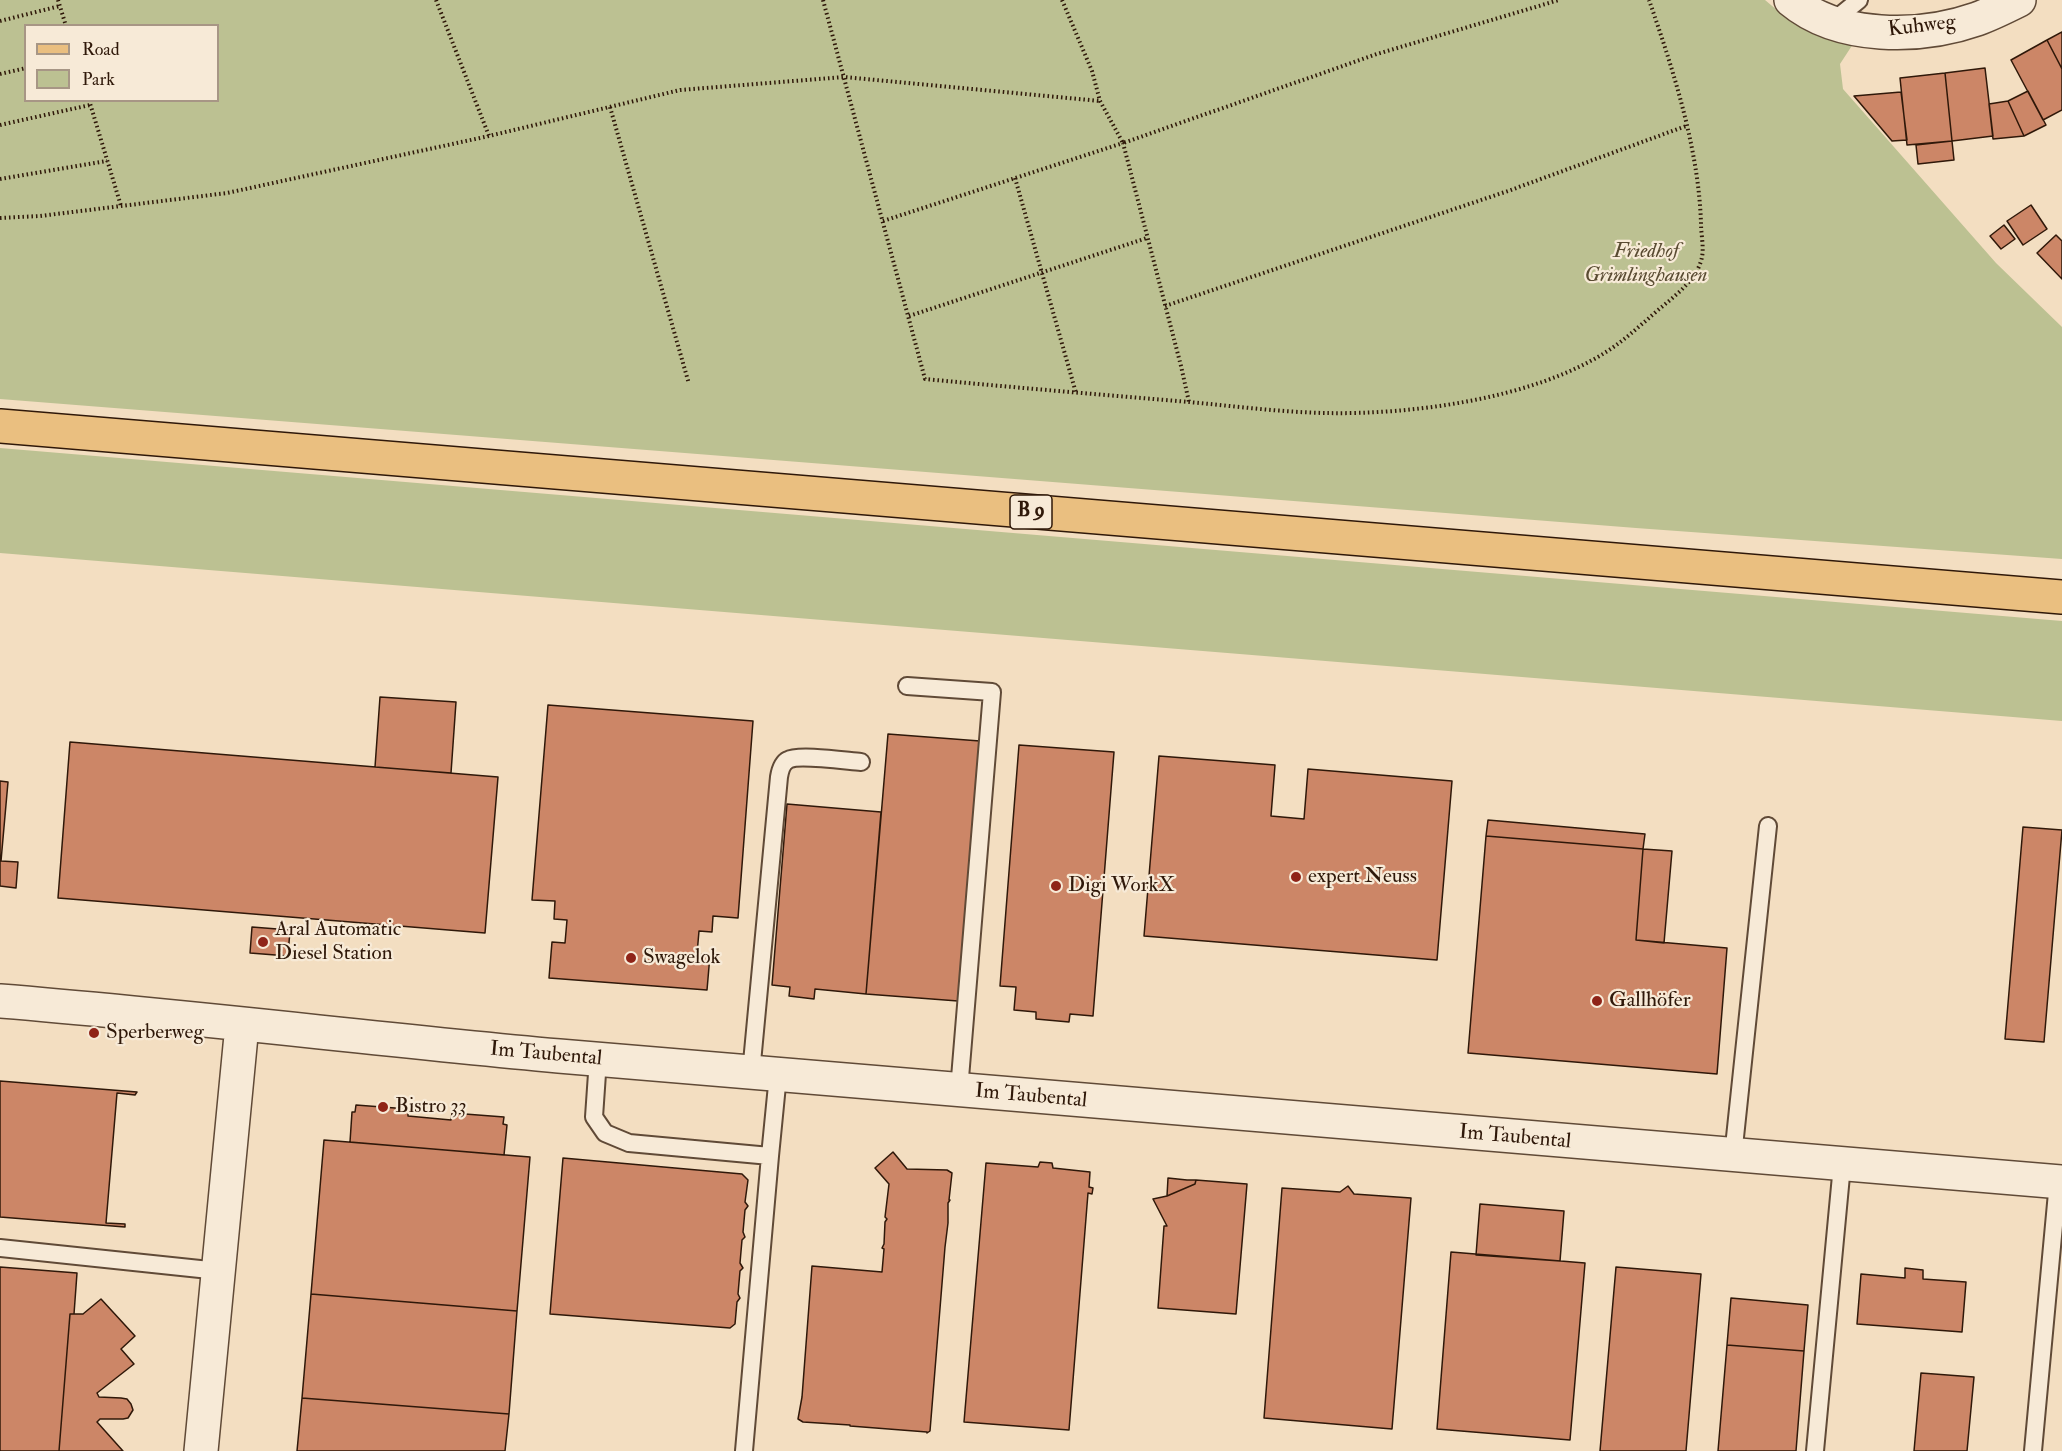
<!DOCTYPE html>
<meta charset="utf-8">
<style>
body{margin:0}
#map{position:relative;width:2062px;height:1451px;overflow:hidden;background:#f3dec1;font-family:"IM FELL Double Pica",serif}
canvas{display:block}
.legend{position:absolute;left:24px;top:24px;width:195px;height:78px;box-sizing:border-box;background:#f7ead7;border:2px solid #a79685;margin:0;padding:8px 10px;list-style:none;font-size:18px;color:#2f1809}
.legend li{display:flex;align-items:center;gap:12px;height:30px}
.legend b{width:30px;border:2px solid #a79685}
</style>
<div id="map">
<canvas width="2062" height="1451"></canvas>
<ul class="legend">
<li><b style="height:8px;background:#eabf80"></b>Road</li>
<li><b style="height:16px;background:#bcc192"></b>Park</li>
</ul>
</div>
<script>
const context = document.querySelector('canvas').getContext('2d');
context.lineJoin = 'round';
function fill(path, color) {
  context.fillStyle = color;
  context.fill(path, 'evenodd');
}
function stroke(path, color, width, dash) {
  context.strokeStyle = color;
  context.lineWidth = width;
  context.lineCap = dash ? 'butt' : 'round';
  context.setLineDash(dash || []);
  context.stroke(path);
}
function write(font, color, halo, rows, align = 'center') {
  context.font = font + ' "IM FELL Double Pica",serif';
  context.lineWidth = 4.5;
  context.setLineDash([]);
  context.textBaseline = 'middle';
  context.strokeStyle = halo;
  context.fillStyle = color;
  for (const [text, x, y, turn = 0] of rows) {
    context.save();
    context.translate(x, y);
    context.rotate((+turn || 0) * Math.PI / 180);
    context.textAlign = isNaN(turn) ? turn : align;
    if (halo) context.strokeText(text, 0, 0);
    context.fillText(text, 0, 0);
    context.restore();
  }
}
fill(new Path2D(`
 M0 0H1765L1790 21 1823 37 1853 44 1840 64 1843 89 1996 263 2062 327V559L1636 528 0 399ZM26 26H218V100H26Z
 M0 448 2062 621V721L0 553Z`), '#bcc192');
const building = new Path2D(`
 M2062 32V69L2047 40Z
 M2047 40 2062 69V110L2043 120 2011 60Z
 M1985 68 1993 136 1952 141 1945 73Z
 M1945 73 1952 141 1907 145 1900 78Z
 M2028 91 2046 125 2024 136 2008 101Z
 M1901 92 1907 140 1892 141 1854 96Z
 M2008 101 2024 136 1993 139 1989 104Z
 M1952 141 1954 160 1918 164 1916 145Z
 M2031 205 2047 229 2023 245 2007 221Z
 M2004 225 2015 239 2001 249 1990 236Z
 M2056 235 2062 241V279L2037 253Z
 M380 697 456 702 451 773 375 767Z
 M548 705 753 721 738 918 713 916 712 932 699 931 697 954 710 955 707 990 549 978 552 942 565 943 567 920 554 919 555 901 532 900Z
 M888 734 980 741 958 1001 866 994Z
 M70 742 498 777 485 933 58 898Z
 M1019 745 1114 752 1093 1016 1070 1014 1069 1022 1036 1019V1012L1014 1010 1016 987 1000 986Z
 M1159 756 1275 765 1271 816 1304 819 1308 769 1452 781 1437 960 1144 936Z
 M0 781 8 782 1 861 18 862 16 888 0 886Z
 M787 804 881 812 866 994 815 989 814 999 789 996 790 987 772 985Z
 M1488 820 1645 834 1643 849 1486 836Z
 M2023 827 2062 830 2044 1042 2005 1039Z
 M1486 836 1643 849 1636 940 1727 948 1717 1074 1468 1053Z
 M1643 849 1672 851 1664 943 1636 940Z
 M252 927 290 930 288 956 250 953Z
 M0 1081 137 1092 135 1095 117 1093 106 1223 125 1224V1227L0 1217Z
 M356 1105 408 1109V1116L451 1120 452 1113 504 1117 503 1124 507 1125 504 1155 350 1142 352 1112H355Z
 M324 1140 530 1157 517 1311 311 1294Z
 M893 1152 907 1169 947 1170 952 1173 949 1200H950L948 1203V1223L945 1247 930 1431 927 1433V1432L850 1426V1425L803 1422 798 1419 802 1397 812 1266 882 1272 884 1249 882 1248 884 1244 885 1222 887 1219 885 1217 889 1184 875 1168Z
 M563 1158 742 1174 748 1180 745 1202 748 1206 745 1210 743 1232 745 1237 742 1240 740 1263 743 1268 740 1271 738 1294 740 1298 737 1302 735 1324 730 1328 550 1314Z
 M1040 1162 1052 1163 1053 1168 1090 1172 1089 1187 1093 1188 1092 1194 1088 1193 1069 1430 964 1422 986 1163 1038 1167Z
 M1168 1178 1187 1180H1196L1195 1184 1167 1196Z
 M1196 1180 1247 1184 1236 1314 1158 1308 1164 1226H1167L1153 1199 1167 1196 1195 1184Z
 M1348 1186 1354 1194 1411 1198 1392 1429 1264 1418 1282 1188 1340 1192Z
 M1480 1204 1564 1211 1560 1261 1476 1255Z
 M1451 1252 1585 1263 1570 1440 1437 1429Z
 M0 1267 77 1273 74 1314H70L59 1451H0Z
 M1616 1267 1701 1274 1686 1451H1600Z
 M1905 1268 1923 1270V1279L1966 1282 1962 1332 1857 1324 1861 1274 1905 1278Z
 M311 1294 517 1311 509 1414 302 1398Z
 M1731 1298 1808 1305 1804 1351 1727 1345Z
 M101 1299 135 1336 121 1349 134 1364 97 1393 99 1397 121 1398 127 1399 131 1404 133 1410 128 1418 123 1419H100L97 1422 123 1451H59L70 1314H83Z
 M1727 1345 1804 1351 1796 1451H1718Z
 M1921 1373 1974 1377 1967 1451H1914Z
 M302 1398 509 1414 505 1451H297Z`);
fill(building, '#cc8667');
stroke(building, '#2f1809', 1.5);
const lane = new Path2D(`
 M1832 22 1859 0
 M907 686 992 692 959 1090
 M598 1059 594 1117 605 1133 629 1143 770 1156 778 1075
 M751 1073 779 777C780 771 782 763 788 760 798 754 847 761 861 762
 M1733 1156 1768 826
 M0 1248 219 1271
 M744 1451 770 1156
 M1815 1451 1842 1165
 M2033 1451 2058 1182`);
const street = new Path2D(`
 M1791 0C1839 40 1920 39 1977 19 1991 14 2005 7 2019 0
 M0 1001C187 1016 372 1039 559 1056 1060 1100 1561 1141 2062 1182
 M201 1451 242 1025`);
const primary = new Path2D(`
 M0 426 2062 597`);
stroke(lane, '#604a37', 20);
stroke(street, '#604a37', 36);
stroke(primary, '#2f1809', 36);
stroke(new Path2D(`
 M58 0 66 26
 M436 0 489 136
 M823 0 925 379C1009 387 1093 394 1177 401 1226 405 1276 412 1325 413 1411 415 1532 399 1606 352 1622 342 1635 330 1649 318 1667 301 1697 283 1702 257 1704 247 1701 234 1701 224 1699 150 1673 69 1649 0
 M1062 0 1092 71 1100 101 1123 143 1377 54 1559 0
 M0 21 60 6
 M0 74 26 68
 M89 100 121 206
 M610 107 689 384
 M0 125 90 105
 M1015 178 1076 393
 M0 179 107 161
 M0 218 40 216 227 193 489 136 680 90 844 77 1100 101
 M883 221 1123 143 1181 366 1189 402
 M1165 306 1508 191 1686 126
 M909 316 1147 238`), '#2f1809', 4, [1.5, 3]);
stroke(lane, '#f7ead7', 16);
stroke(street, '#f7ead7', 33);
stroke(primary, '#eabf80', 33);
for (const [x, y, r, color] of [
 [1296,877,6,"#8f2418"],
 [1056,886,6,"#8f2418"],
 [263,942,6,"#8f2418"],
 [631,958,6,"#8f2418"],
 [1597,1001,6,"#8f2418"],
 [94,1033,6,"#8f2418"],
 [383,1107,6,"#8f2418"]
]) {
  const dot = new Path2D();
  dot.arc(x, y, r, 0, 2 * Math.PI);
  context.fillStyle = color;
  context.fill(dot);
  stroke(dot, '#f7ead7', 2);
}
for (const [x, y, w] of [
 [1031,512,42]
]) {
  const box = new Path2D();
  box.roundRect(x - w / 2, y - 17, w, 34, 4.5);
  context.fillStyle = '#f7ead7';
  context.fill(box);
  stroke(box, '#2f1809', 1.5);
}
write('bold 20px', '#2f1809', null, [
 ["B 9",1031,512]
]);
write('21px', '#2f1809', '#f7ead7', [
 ["Kuhweg",1922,27,-7],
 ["Im Taubental",546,1055,5],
 ["Im Taubental",1031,1097,5],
 ["Im Taubental",1515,1138,5]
]);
write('italic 21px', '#594b32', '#f7ead7', [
 ["Friedhof",1646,252],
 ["Grimlinghausen",1646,276]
]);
write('21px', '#2f1809', '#f7ead7', [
 ["expert Neuss",1308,877],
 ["Digi WorkX",1068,886],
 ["Aral Automatic",275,930],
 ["Diesel Station",275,954],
 ["Swagelok",643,958],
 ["Gallhöfer",1609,1001],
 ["Sperberweg",106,1033],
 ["Bistro 33",395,1107]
], 'left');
</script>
